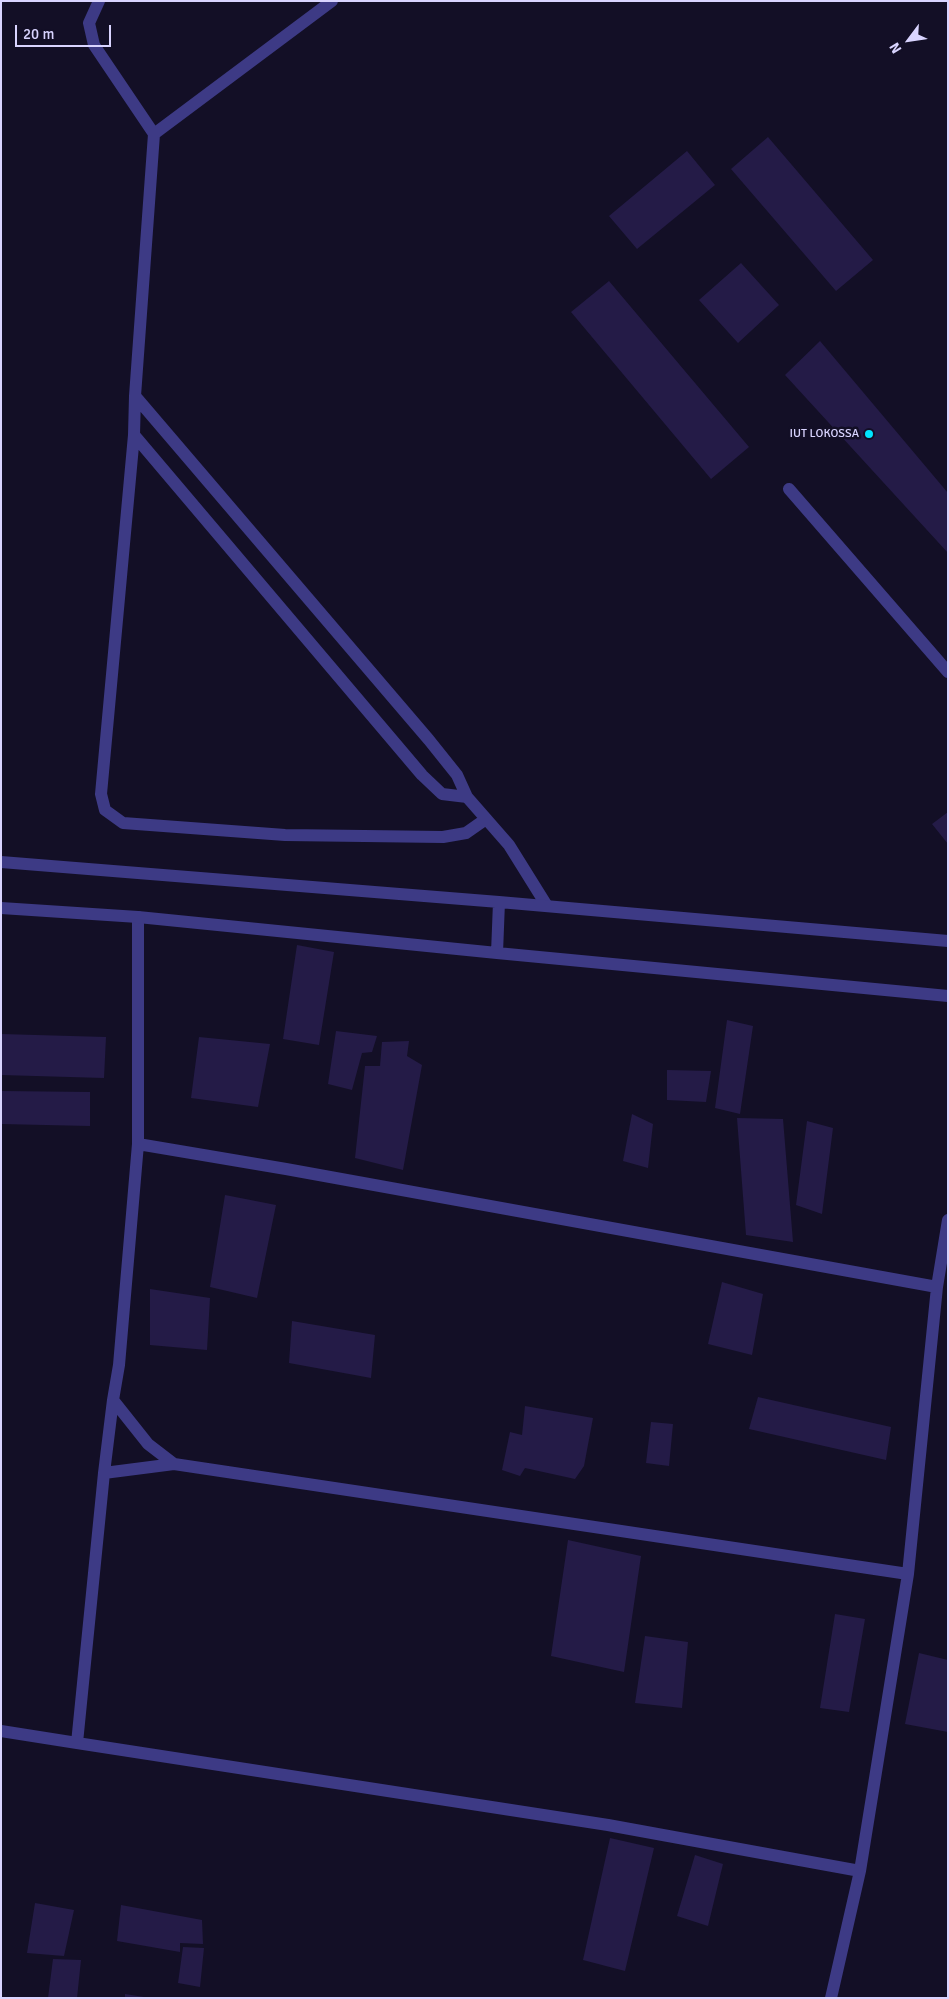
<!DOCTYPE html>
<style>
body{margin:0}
#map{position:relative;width:949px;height:1999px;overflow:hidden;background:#130f26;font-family:Signika,sans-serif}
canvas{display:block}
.frame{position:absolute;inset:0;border:2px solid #d9d4ff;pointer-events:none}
.north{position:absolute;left:884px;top:15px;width:50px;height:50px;-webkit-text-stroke:4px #130f26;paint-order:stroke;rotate:239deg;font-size:14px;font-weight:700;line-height:20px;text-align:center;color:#d9d4ff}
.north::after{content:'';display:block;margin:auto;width:18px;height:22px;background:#d9d4ff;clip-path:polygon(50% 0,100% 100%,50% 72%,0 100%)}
.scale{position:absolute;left:15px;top:25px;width:96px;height:22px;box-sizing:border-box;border:2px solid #d9d4ff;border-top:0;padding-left:6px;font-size:15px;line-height:18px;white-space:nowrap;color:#d9d4ff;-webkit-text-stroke:4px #130f26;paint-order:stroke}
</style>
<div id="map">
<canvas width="949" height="1999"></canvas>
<div class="frame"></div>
<div class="north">N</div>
<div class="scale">20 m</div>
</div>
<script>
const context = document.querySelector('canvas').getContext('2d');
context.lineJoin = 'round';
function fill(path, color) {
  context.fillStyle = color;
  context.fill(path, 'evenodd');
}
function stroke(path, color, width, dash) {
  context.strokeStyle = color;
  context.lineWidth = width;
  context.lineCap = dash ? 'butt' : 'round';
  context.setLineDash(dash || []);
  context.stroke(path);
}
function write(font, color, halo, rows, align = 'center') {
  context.font = font + ' Signika,sans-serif';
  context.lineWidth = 5;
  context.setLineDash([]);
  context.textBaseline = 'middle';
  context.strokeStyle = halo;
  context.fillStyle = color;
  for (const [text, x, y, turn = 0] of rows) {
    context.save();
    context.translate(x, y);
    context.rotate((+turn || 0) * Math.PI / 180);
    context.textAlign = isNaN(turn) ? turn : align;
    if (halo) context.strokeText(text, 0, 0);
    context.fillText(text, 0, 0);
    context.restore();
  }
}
fill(new Path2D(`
 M768 137 873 260 836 291 731 169Z
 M687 151 715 185 637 249 609 216Z
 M741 263 779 305 738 343 699 300Z
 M609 281 749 447 711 479 571 312Z
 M820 341 948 493V553L785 375Z
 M948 812V844L932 824Z
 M297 945 334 952 319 1045 283 1039Z
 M727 1020 753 1026 740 1114 715 1108Z
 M336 1031 377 1036 372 1052 362 1053 352 1090 328 1084Z
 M1 1034 106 1037 104 1078 1 1075Z
 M199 1037 270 1044 258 1107 191 1098Z
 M409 1041 407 1056 422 1065 403 1170 355 1158 365 1066H380L382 1042Z
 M667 1070 711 1071 706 1102 667 1100Z
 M1 1091 90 1092V1126L1 1124Z
 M632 1114 653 1124 648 1168 623 1161Z
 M737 1118 783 1119 793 1242 746 1235Z
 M807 1121 833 1128 822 1214 796 1205Z
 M225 1195 276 1205 257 1298 210 1287Z
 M722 1282 763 1294 752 1355 708 1344Z
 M150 1289 210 1298 207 1350 150 1345Z
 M292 1321 375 1335 371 1378 289 1363Z
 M758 1397 891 1427 886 1460 749 1429Z
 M525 1406 593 1418 584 1466 575 1479 525 1468 520 1476 502 1470 510 1432 522 1435Z
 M651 1422 673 1424 669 1466 646 1463Z
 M568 1540 641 1556 624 1672 551 1656Z
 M835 1614 865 1619 849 1712 820 1708Z
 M645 1636 688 1642 682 1708 635 1703Z
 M919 1653 948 1660V1732L905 1724Z
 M610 1838 654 1848 625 1971 583 1960Z
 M695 1855 723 1864 708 1926 677 1916Z
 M35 1903 74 1910 64 1956 27 1953Z
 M121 1905 202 1920 203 1944 180 1943V1952L117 1941Z
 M183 1947 204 1948 200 1987 178 1983Z
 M53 1959 81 1960 77 1998H48Z
 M125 1994 144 1997V1998H125Z`), '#241b47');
stroke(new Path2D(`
 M99 1 89 23 94 45 154 134 135 396 134 435 101 794 105 810 123 823 285 835 443 837 466 833 486 819
 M154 134 332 1
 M135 396 429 740 457 775 467 797 509 845 547 906
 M134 435 422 775 442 794 467 797
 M789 489 948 672`), '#3d3a85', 12);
stroke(new Path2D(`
 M138 917V1144L286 1169 937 1287
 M138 1144 119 1365 113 1400 148 1444 174 1464 908 1574
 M113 1400 104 1473 174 1464
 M104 1473 77 1743 608 1825 860 1871
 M1 1731 77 1743
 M831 1998 860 1871 908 1574 937 1287 948 1220`), '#3d3a85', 12);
stroke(new Path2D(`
 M1 862 499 902 948 941
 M1 908 138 917 497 953 948 996
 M497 953 499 902`), '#3d3a85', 12);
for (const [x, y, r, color] of [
 [869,434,5,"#00e5ff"]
]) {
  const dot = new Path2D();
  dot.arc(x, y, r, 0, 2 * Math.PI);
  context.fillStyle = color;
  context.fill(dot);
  stroke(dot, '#130f26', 2);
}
write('12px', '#d9d4ff', '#130f26', [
 ["IUT LOKOSSA",859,434]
], 'right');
</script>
